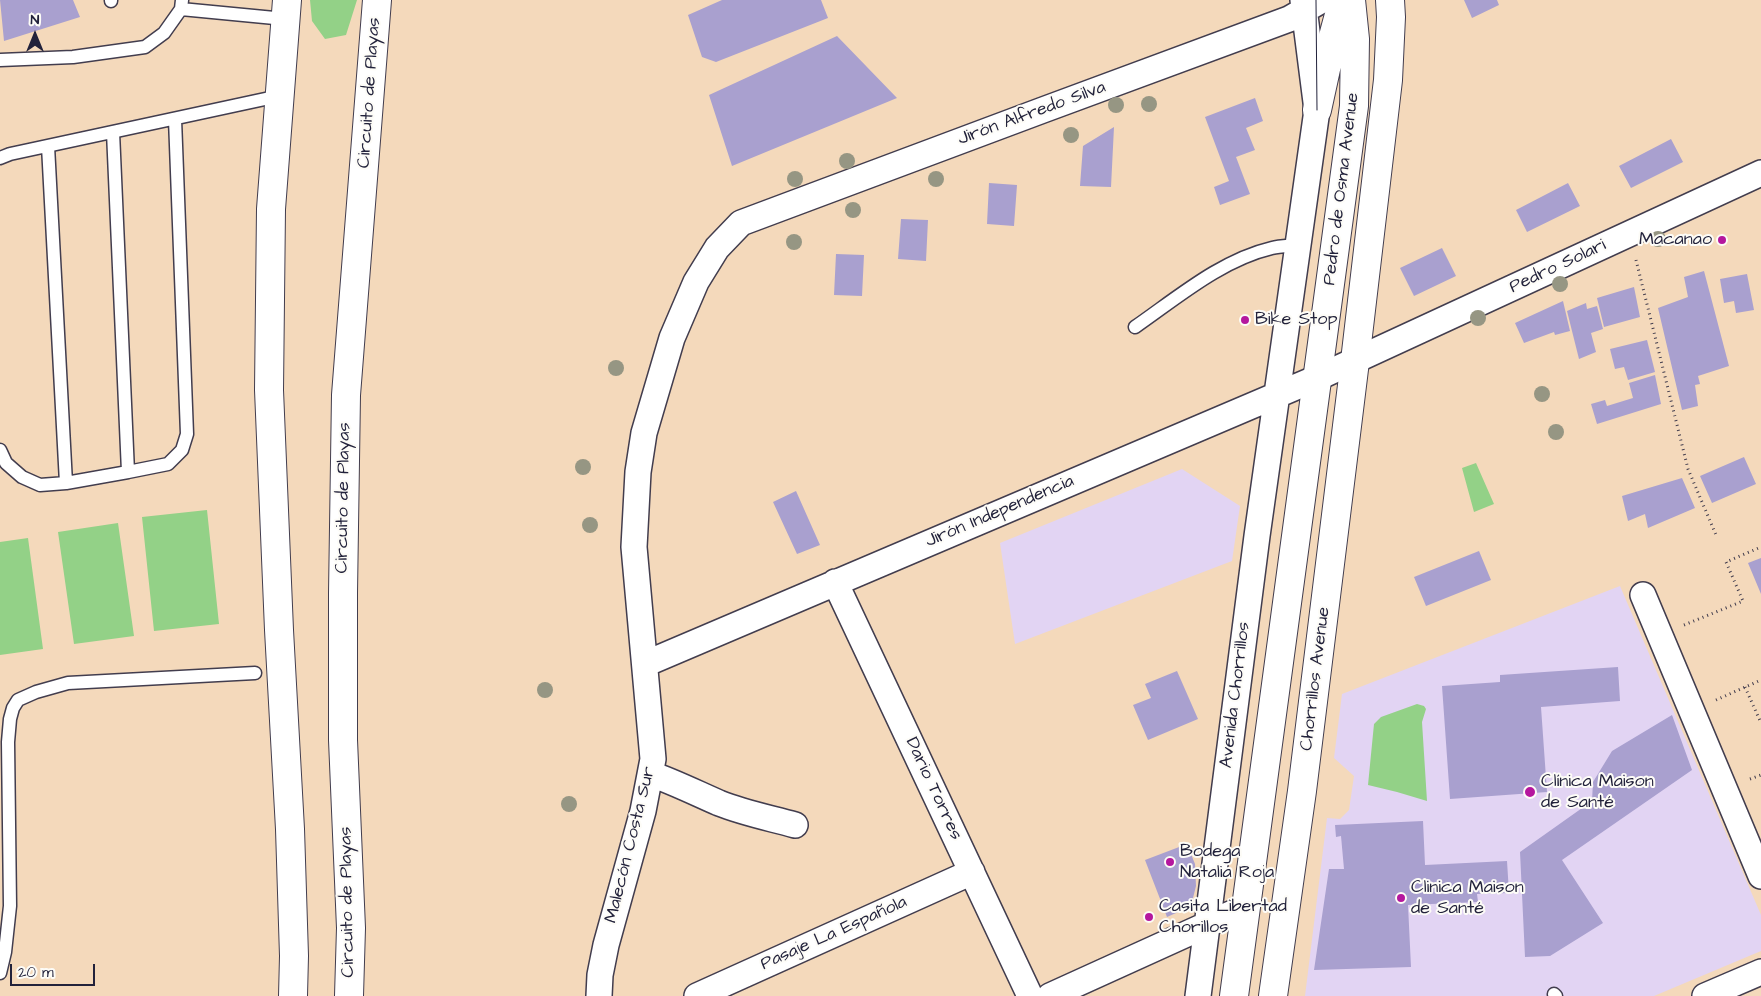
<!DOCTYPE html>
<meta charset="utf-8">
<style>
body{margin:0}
#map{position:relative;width:1761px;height:996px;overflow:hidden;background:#f4d9bb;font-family:"Architects Daughter",sans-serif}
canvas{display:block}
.north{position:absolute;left:10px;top:10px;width:50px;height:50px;-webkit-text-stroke:4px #fdfcf7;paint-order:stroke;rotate:0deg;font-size:14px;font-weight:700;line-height:20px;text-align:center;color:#22223b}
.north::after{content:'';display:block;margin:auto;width:18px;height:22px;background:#22223b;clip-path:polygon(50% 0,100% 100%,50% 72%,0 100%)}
.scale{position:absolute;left:10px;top:964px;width:85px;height:22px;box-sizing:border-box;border:2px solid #22223b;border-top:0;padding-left:6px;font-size:15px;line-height:18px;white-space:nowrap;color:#22223b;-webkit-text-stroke:4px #fdfcf7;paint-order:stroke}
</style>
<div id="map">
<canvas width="1761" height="996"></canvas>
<div class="north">N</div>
<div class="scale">20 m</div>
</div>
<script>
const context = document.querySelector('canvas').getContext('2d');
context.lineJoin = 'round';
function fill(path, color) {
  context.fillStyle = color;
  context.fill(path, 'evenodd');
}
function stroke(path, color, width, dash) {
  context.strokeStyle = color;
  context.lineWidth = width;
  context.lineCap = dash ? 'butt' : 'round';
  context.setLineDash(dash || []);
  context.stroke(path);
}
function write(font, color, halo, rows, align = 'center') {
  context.font = font + ' "Architects Daughter",sans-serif';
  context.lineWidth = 4;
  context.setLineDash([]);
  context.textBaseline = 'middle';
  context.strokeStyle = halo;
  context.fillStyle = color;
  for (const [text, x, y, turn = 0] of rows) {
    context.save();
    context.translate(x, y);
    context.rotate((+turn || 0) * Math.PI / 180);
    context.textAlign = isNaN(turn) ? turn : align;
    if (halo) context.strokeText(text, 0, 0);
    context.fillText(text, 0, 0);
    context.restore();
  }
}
fill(new Path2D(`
 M1182 469 1240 506 1232 561 1015 644 1000 543Z
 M1620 586 1761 915V951L1654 996H1305L1327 818 1340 819 1349 810 1354 776 1334 758 1342 694Z`), '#e2d4f3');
fill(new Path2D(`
 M310 0H357L346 35 325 39 312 21Z
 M1476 463 1494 504 1474 512 1462 468Z
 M207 510 219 624 154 631 142 517Z
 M118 523 134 636 74 644 58 532Z
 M28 538 43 649 0 655V542Z
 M1417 704 1424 706 1426 709 1422 722 1427 801 1397 792 1368 785 1374 724 1381 717Z`), '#93d187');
fill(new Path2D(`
 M0 0H73L80 17 4 41Z
 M722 0H821L828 18 716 62 702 57 688 15Z
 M1464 0H1497L1499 5 1472 18Z
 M837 36 897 98 732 166 709 95Z
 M1255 98 1263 121 1246 128 1255 150 1236 157 1250 194 1220 205 1214 187 1229 181 1205 117Z
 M1114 127 1111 187 1080 186 1083 146Z
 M1671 139 1683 162 1631 188 1619 166Z
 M989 183 1017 185 1014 226 987 224Z
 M1568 183 1580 206 1527 232 1516 210Z
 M901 219 928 220 926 261 898 259Z
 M1442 248 1456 276 1414 296 1400 268Z
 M836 254 864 255 862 296 834 295Z
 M1704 271 1729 366 1698 376 1700 384 1695 385 1698 406 1682 410 1658 308 1688 297 1684 277Z
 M1747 274 1754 310 1736 313 1734 301 1724 303 1720 279Z
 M1634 287 1640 317 1604 327 1597 298Z
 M1563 301 1570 331 1555 335 1554 332 1524 343 1515 323Z
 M1586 303 1587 309 1597 306 1603 329 1591 333 1596 352 1579 359 1567 311Z
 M1647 340 1655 372 1628 380 1624 367 1615 369 1610 349Z
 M1655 375 1661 404 1597 424 1591 404 1605 400 1607 406 1633 398 1629 383Z
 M1744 457 1756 484 1712 503 1700 476Z
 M1682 478 1695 508 1648 528 1645 514 1628 521 1622 496Z
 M796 491 820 545 797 554 773 502Z
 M1479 551 1491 580 1426 606 1414 577Z
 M1761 558V594L1748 563Z
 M1618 667 1620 701 1541 707 1547 792 1450 799 1442 686 1500 682V675Z
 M1177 671 1198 719 1148 740 1133 705 1151 698 1145 684Z
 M1672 715 1692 770 1562 860 1603 923 1550 956 1525 957 1520 852 1592 801 1593 782 1612 751Z
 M1423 821 1425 865 1507 861 1509 893 1477 894 1478 902 1408 905 1411 967 1314 970 1329 869H1344L1341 836 1336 837 1335 825Z
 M1187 844 1195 864 1196 886 1193 898 1185 909 1167 917 1145 860Z`), '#a9a0cf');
const lane = new Path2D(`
 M111 0V1
 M182 0 181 9 285 19
 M0 60 73 57 145 47 164 33 181 9
 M48 146 66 483
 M0 158 10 154 279 96
 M1135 327C1177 298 1221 260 1272 248 1280 246 1290 246 1298 245
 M0 450 6 463 22 477 40 485 66 483 128 472 113 132
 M128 472 168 464 182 450 187 434 175 119
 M0 973 5 952 10 906 8 742 10 719 13 708 18 700 36 692 68 683 255 673
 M1554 994 1556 996`);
const street = new Path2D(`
 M835 582 1030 996
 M1643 595 1761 876
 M645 664 1317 378 1761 173
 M651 774C674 782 696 793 719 803 744 813 770 818 795 825
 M599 996 600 975 606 945 643 811 653 759 634 547 638 472 644 433 672 338 696 282 717 248 741 223 1043 110 1289 19 1322 0
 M697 996 972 872
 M1050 996 1246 907
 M1198 996 1257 536 1317 110 1303 0
 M1705 996 1761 972`);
const secondary = new Path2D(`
 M1317 110 1333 37 1343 0
 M1234 996 1354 106 1355 39 1351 0
 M1273 996 1302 791 1355 361 1388 80 1391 17 1390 0`);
const highway = new Path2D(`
 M287 0 271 209 269 390 279 630 290 829 294 956 293 996
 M349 996 351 928 343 740V593L346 395 377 0`);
stroke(lane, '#423d4e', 15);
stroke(street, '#423d4e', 28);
stroke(secondary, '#423d4e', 30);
stroke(highway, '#423d4e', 30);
stroke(new Path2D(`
 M1636 260 1688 469 1716 535
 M1684 625 1743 601 1726 562 1761 547
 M1745 687 1761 723
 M1716 700 1761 680
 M1750 779 1761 775`), '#423d4e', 3, [1, 4]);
stroke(lane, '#fff', 12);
stroke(street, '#fff', 25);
stroke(secondary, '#fff', 28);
stroke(highway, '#fff', 28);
stroke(new Path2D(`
 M1316 0 1317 110`), '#22223b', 1);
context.fillStyle = '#969683';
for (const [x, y] of [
 [1149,104],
 [1116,105],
 [1071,135],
 [847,161],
 [795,179],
 [936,179],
 [853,210],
 [1658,239],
 [794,242],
 [1560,284],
 [1478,318],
 [616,368],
 [1542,394],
 [1556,432],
 [583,467],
 [590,525],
 [545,690],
 [569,804]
]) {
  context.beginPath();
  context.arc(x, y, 8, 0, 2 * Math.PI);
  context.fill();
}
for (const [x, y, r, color] of [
 [1722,240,5,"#b5179e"],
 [1245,320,5,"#b5179e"],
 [1530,792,6,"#b5179e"],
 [1170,862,5,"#b5179e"],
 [1401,898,5,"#b5179e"],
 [1149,917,5,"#b5179e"]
]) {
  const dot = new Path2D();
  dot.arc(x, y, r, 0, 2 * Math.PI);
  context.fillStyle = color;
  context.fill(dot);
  stroke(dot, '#fdfcf7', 2);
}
write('18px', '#22223b', '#fdfcf7', [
 ["Circuito de Playas",370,93,-86],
 ["Jirón Alfredo Silva",1032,114,-20],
 ["Pedro de Osma Avenue",1342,189,-83],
 ["Pedro Solari",1558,267,-25],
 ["Circuito de Playas",344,498,-89],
 ["Jirón Independencia",1000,512,-23],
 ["Chorrillos Avenue",1316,679,-83],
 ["Avenida Chorrillos",1236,695,-83],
 ["Dario Torres",933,789,65],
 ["Malecón Costa Sur",631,845,-76],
 ["Circuito de Playas",348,902,-91],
 ["Pasaje La Española",834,934,-24]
]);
write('18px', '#22223b', '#fdfcf7', [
 ["Macanao",1712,240,"right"],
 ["Bike Stop",1255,320],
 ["Clínica Maison",1541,782],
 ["de Santé",1541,803],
 ["Bodega",1180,852],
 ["Natalia Roja",1180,873],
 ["Clinica Maison",1411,888],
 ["de Santé",1411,909],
 ["Casita Libertad",1159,907],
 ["Chorillos",1159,928]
], 'left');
</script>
